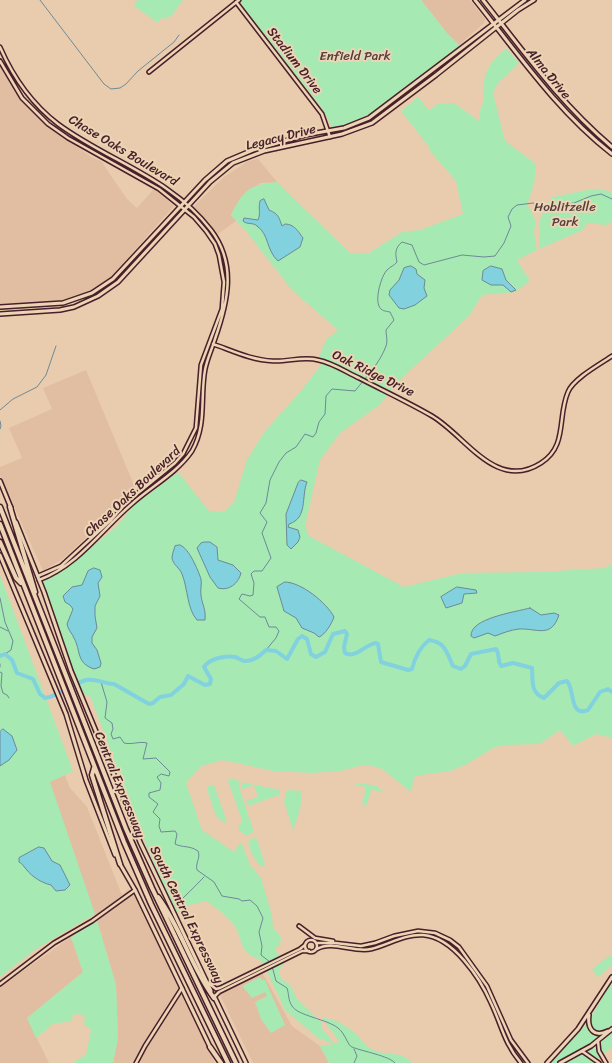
<!DOCTYPE html>
<style>
body{margin:0}
canvas{display:block;background:#e8ccad}
</style>
<canvas width="612" height="1063"></canvas>
<script>
const context = document.querySelector('canvas').getContext('2d');
context.lineJoin = 'round';
function fill(path, color) {
  context.fillStyle = color;
  context.fill(path, 'evenodd');
}
function stroke(path, color, width, dash) {
  context.strokeStyle = color;
  context.lineWidth = width;
  context.lineCap = dash ? 'butt' : 'round';
  context.setLineDash(dash || []);
  context.stroke(path);
}
function write(font, color, halo, rows, align = 'center') {
  context.font = font + ' Sriracha,sans-serif';
  context.lineWidth = 4;
  context.setLineDash([]);
  context.textBaseline = 'middle';
  context.strokeStyle = halo;
  context.fillStyle = color;
  for (const [text, x, y, turn = 0] of rows) {
    context.save();
    context.translate(x, y);
    context.rotate((+turn || 0) * Math.PI / 180);
    context.textAlign = isNaN(turn) ? turn : align;
    if (halo) context.strokeText(text, 0, 0);
    context.fillText(text, 0, 0);
    context.restore();
  }
}
fill(new Path2D(`
 M421 0H470L485 19 484 23 459 45 447 33Z
 M0 67 18 96 45 125 93 158 101 161 127 199 137 208 154 189 174 206 109 279 95 289 80 295 64 300 0 304Z
 M258 159 277 182 260 183 231 215 236 221 218 234 194 206 224 177 248 161Z
 M86 370 136 490 125 499 113 513 64 558 43 571 0 475V467L22 458 9 428 52 409 43 388Z
 M10 654 50 781 65 775 70 788 87 807 122 895 129 889 134 895 215 1063H113L118 1038 116 985 95 914 82 920Z
 M71 937 83 972 27 1018 49 1063H0V987Z
 M262 972 292 1026 320 1046 329 1063H253L219 993Z`), '#e1bea2');
fill(new Path2D(`
 M137 0H183L171 17 168 16 166 20 162 17 158 23 134 6Z
 M242 0H421L447 33 460 46 382 107 353 123 333 128 321 107 240 3Z
 M506 48 519 63 498 83 493 93 505 141 536 164 534 185 527 204 536 221 534 232 537 250 517 260 530 281 515 292 482 295 469 316 405 375 378 406 340 433 320 460 305 526 309 536 404 587 462 573 539 572 605 568 612 564V738L596 734 573 746 560 730 540 744 505 745 495 747 465 765 450 771 415 776 411 792 382 769 369 765 359 766 340 771 312 773 273 771 223 760 201 766 186 783 202 830 234 852 241 842 250 864 247 861 261 878 272 915 273 928 281 937 280 945 275 949 284 965 280 968 279 974 282 979 290 985 298 1000 322 1023 321 1027 335 1044 339 1041 322 1018C332 1017 347 1026 355 1033 360 1037 364 1045 370 1048 382 1057 401 1049 412 1063H329L320 1046 334 1044 318 1038 285 1010 263 963C259 958 253 958 248 953 241 947 240 936 236 928 232 920 214 906 206 901L186 906 176 912 151 858 90 696 82 694 61 639 43 581 61 572 117 526 133 506 178 472 209 511 224 512 234 502 247 460 265 431 301 391 321 365 319 357 326 340 338 330 292 290 246 231 231 215C243 191 249 184 277 182L350 253H369L402 232 420 230 463 214 456 181 430 151V148L401 111 418 97 429 110 438 104 454 103 479 121 481 105 484 104C481 78 486 65 506 48Z
 M603 189 612 193V221L607 225 587 223 583 230 539 249 540 219 547 203 553 197 587 190Z
 M0 575 73 771 50 782 95 914 36 949 0 977Z
 M230 778 239 781V787L254 832 246 836 238 829 242 820 228 781Z
 M241 782 280 790 279 795 248 806 246 801 258 797 254 785 242 789Z
 M360 783 377 786 383 793 372 789 366 806 362 804 366 787 353 784Z
 M214 785 226 819 225 824 216 816 207 789 208 786Z
 M287 790 302 791 300 810 293 830 284 801Z
 M256 837 265 864 262 867C254 860 250 851 248 841Z
 M97 920 116 985 118 1038 113 1063H72L86 1055 91 1030 84 1024 85 1015 73 1014 72 1021 53 1024 36 1038 27 1018 83 972 71 937Z
 M612 954V965L598 977 592 969Z
 M260 977 262 980H265L285 1025 271 1033 261 1019 255 1002 267 996 265 992 252 998 243 987 244 985Z
 M612 981V1025L603 1031H597L591 1026V1017Z
 M587 1022 591 1032 602 1035 590 1044 558 1063H551Z
 M612 1032V1047L593 1063H564L592 1048Z`), '#a7e9b3');
const water = new Path2D(`
 M264 199 269 210C279 214 279 218 282 226L285 224C294 224 298 231 303 238L300 247 278 261C266 250 269 234 257 226 253 222 247 225 243 221L244 218 258 220C261 213 258 208 260 201Z
 M411 266 416 269 417 274 425 280 424 288 427 296 415 305 404 309 399 308 389 295 390 290 399 280 404 268Z
 M491 266 502 269 506 280 516 290 511 292 503 285H491L482 280 483 271Z
 M301 480 307 482C301 497 308 518 289 524L288 527 298 530 300 537 298 542 291 549 287 545 286 514 298 483Z
 M205 542H210L217 547 218 560 233 565 241 573C238 584 229 591 218 588L210 577 197 548 201 543Z
 M180 545C189 548 198 570 201 579 202 584 200 590 201 595 202 605 206 608 205 620H197C187 609 188 589 182 574 180 568 173 565 172 558 172 554 174 550 175 546Z
 M94 568 100 570 102 577 98 583 100 596 95 606V616L97 628 92 637V643L97 650 101 663 100 667 94 669C76 663 81 651 74 638 72 633 68 630 67 624L73 609 70 605 65 602 63 596 72 587 82 585 88 571Z
 M285 582C301 582 327 603 334 617 332 623 325 635 319 637L314 633 302 628 296 618 284 611 277 587Z
 M457 587 476 590 477 593 464 594 462 603 446 608 441 597Z
 M530 608 541 615 554 613 559 615C551 639 537 628 519 629 510 630 503 633 495 636L488 633 474 638 471 636C470 618 516 612 530 608Z
 M3 729 12 736 17 750 9 760 0 766V732Z
 M39 847 44 848 52 861 60 865 70 885 65 890 56 891 51 885C42 883 32 877 26 869 23 866 23 864 19 862V858Z`);
fill(water, '#82d1df');
stroke(water, '#6c8a97', 1);
stroke(new Path2D(`
 M40 0 104 84 111 89 120 88 126 84 138 71 174 42 179 35
 M0 410 13 399 37 387 46 375 56 346
 M0 421 1 426 0 429
 M0 598 5 622 13 641 11 650 5 654
 M0 627 8 631
 M266 650 276 638 279 631 276 627H269L265 617H260L239 599 242 594 250 596 253 595 254 583 251 574 254 571H262L271 558 262 533 267 522 260 513 266 503 270 480 279 462 286 453 296 447 305 434 313 437 316 433 319 422 325 414 326 396 332 389 355 391C366 377 380 363 386 346 388 341 386 335 386 330L394 320 390 312C385 311 381 311 379 306 375 299 381 276 387 270 391 266 394 266 397 262 395 253 395 248 402 242L412 245 419 262 424 265 462 255 484 257 495 256 504 243 511 226 508 217 512 209 517 205 533 203 546 207 574 203 591 196 601 194 612 199
 M0 664V667
 M0 672 2 673 1 686 3 693 7 695 9 698
 M101 682 107 702 105 718 112 723 113 729 111 734 113 739 120 737 124 743C132 745 139 741 147 743L143 759 156 758 170 772 169 776 161 774 157 777 161 783 160 790 149 793V797L158 804 153 812 160 819 159 826 161 832 175 831 177 834 175 844C183 848 189 845 198 851 201 858 195 863 197 870L214 882 222 896 239 899 242 901 250 900 257 906 263 918 259 932 262 946 261 955 270 962
 M175 905C185 897 194 887 204 877
 M272 966 276 981 287 988C289 994 288 1000 292 1006 298 1016 327 1019 338 1028 345 1033 348 1046 352 1047 361 1051 390 1056 395 1063
 M354 1049 357 1056 354 1063`), '#6c8a97', 1);
stroke(new Path2D(`
 M0 656 5 654 12 660 17 673 33 679 40 694 45 698C60 696 72 684 86 680 96 678 105 684 114 684L149 704 153 703 160 697 171 695 184 684 188 676 205 685 210 684 211 679 204 667C209 659 225 655 235 657 238 658 241 660 244 661 252 662 261 655 266 650L276 651 287 659 298 639 302 636 307 639 311 654 316 657 325 652 333 634 345 631 347 634 344 647 345 653C355 659 366 644 376 643L378 644 381 662 408 670 412 669C415 657 420 647 429 640 446 642 447 654 453 666L461 669 465 666 471 654 496 649C500 654 497 660 501 666L513 663 532 668C533 680 530 693 544 698L559 683 567 681C575 689 569 718 588 710L600 692 608 689 612 692`), '#82d1df', 4);
const tertiary = new Path2D(`
 M236 2 322 114 330 137
 M0 47C13 77 32 104 58 124 108 161 172 178 211 230 237 264 228 302 215 339 212 349 207 359 205 370 200 398 207 425 192 451 177 473 152 486 133 503 102 529 79 565 39 580
 M0 61 22 98 48 124 68 138 159 189 194 217 206 231 215 244 219 255 224 282 222 309 201 365 196 428 183 454 175 463 128 501 111 520 61 566 38 576
 M149 72 239 0
 M213 344C233 351 251 360 273 361 288 362 303 356 318 360 333 363 346 372 359 378 384 391 408 402 432 416 466 436 496 492 541 463 568 446 557 417 568 392 573 379 600 364 612 356
 M299 926 315 938 333 941
 M305 946a6 6 0 1 1 12 0a6 6 0 1 1-12 0Z
 M317 943H335L361 946 375 943 394 936 418 931 435 933 450 940 459 947 487 986 511 1040 528 1063
 M317 949C332 940 354 953 371 949 388 945 404 934 423 935 453 937 480 978 491 1003 502 1026 504 1043 521 1063
 M207 982 216 989 220 988 300 949 305 945
 M0 984 54 943 92 921 135 890
 M214 997 219 992 302 951H309
 M598 1041 599 1051 606 1063
 M582 1051 599 1063
 M136 1063 145 1046 182 988`);
const secondary = new Path2D(`
 M475 0C518 54 558 112 612 154
 M483 0C524 52 561 104 612 147
 M0 307 63 303 92 293 113 279 205 180 227 161 253 150 305 135 344 128 369 118 525 0
 M0 314 60 310 74 307 98 296 118 282 210 182 233 163 264 151 342 134 372 123 436 75 518 10 534 0
 M0 481 11 508
 M16 522 44 592 71 671 114 775 140 842 211 991
 M0 555 66 714 86 780 115 855
 M120 864 135 890 211 1049
 M214 996 246 1063
 M589 1015C587 1029 594 1038 608 1031
 M547 1063 578 1029 612 977
 M560 1063 591 1046 612 1029`);
const motorway = new Path2D(`
 M0 507 126 829 152 888 236 1063
 M10 507 35 592
 M0 524 124 842 151 904 228 1063
 M0 542 16 578 21 583
 M94 768 92 775 120 864
 M158 897C181 928 191 967 214 998
 M210 1047 221 1063`);
stroke(tertiary, '#4a1f2b', 5.5);
stroke(secondary, '#4a1f2b', 6);
stroke(motorway, '#4a1f2b', 7);
stroke(tertiary, '#ebd5b4', 2.5);
stroke(secondary, '#ebd5b4', 3);
stroke(motorway, '#ebd5b4', 4);
write('13px', '#583d3f', '#ebd5b4', [
 ["Enfield Park",355,57],
 ["Hoblitzelle",565,208],
 ["Park",565,223]
]);
write('13px', '#4a1f2b', '#ebd5b4', [
 ["Stadium Drive",294,61,52],
 ["Alma Drive",548,74,51],
 ["Legacy Drive",281,138,-14],
 ["Chase Oaks Boulevard",123,151,31],
 ["Oak Ridge Drive",373,374,26],
 ["Chase Oaks Boulevard",133,492,-43],
 ["Central Expressway",119,785,68],
 ["South Central Expressway",186,915,64]
]);
</script>
